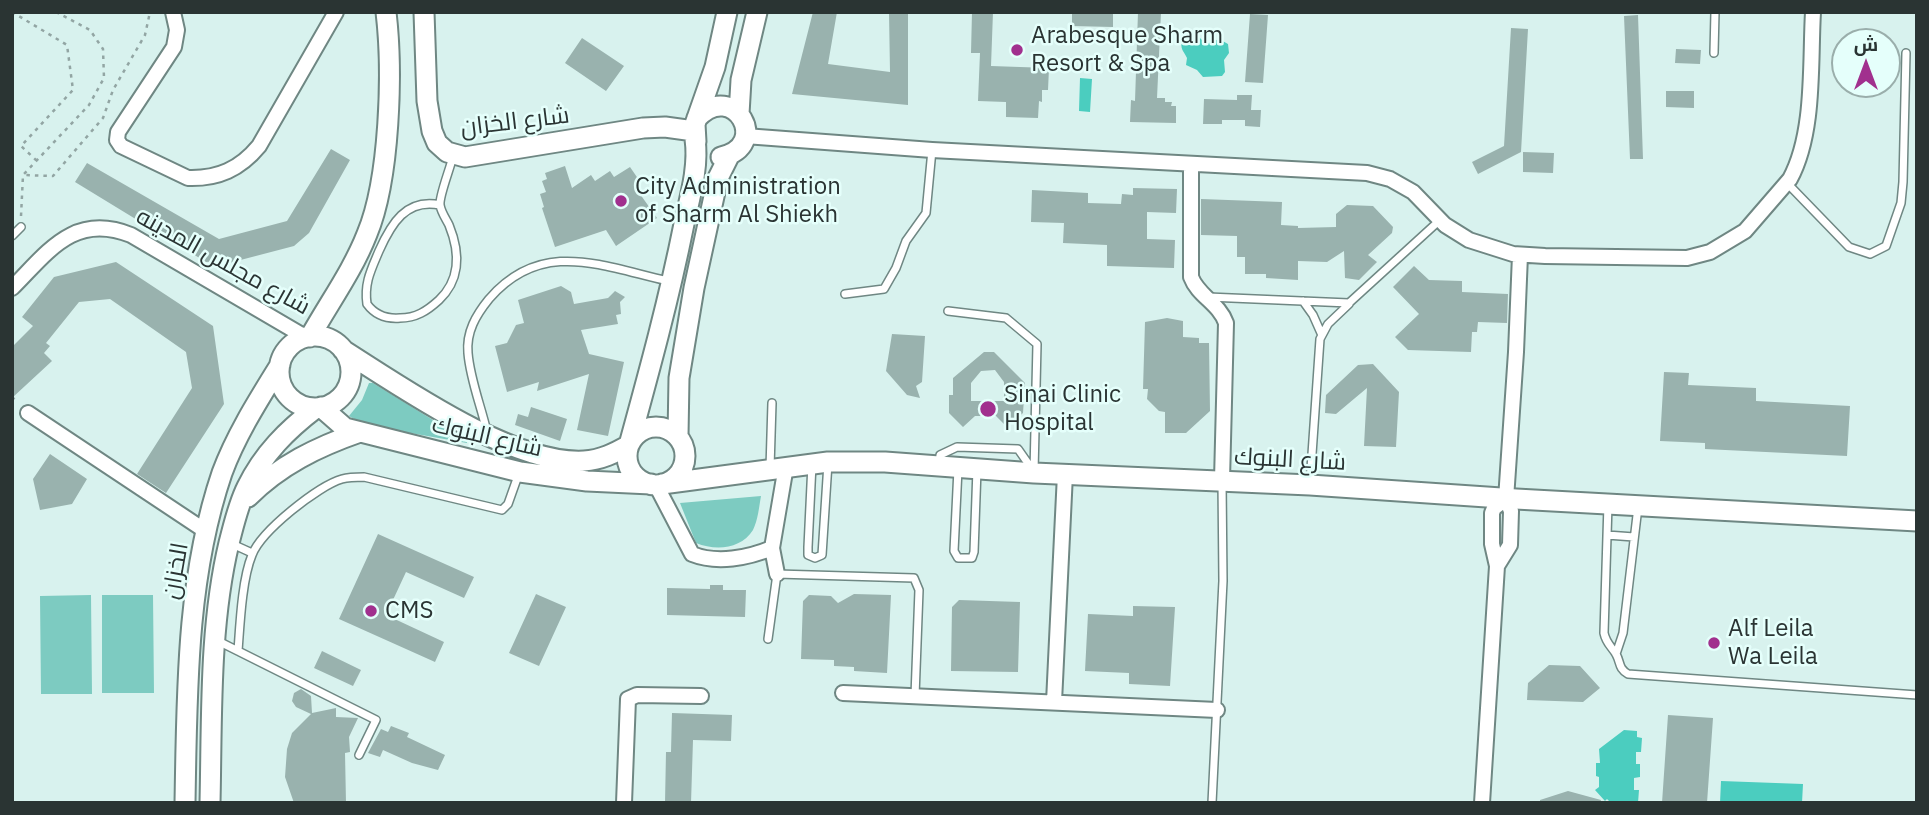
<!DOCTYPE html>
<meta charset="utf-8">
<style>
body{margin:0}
#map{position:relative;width:1929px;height:815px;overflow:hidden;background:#d8f2ee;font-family:"IBM Plex Sans",Cairo,sans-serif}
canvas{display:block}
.frame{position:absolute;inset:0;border:14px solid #2a3433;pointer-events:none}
.north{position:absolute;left:1831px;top:28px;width:70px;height:70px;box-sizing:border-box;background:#e5fffb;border:2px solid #9aaeab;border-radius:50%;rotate:0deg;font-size:19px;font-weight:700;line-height:28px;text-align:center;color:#2a3433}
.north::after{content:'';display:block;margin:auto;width:24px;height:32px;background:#a1308e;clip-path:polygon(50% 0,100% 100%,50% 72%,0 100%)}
</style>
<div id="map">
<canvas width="1929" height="815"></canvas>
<div class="frame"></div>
<div class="north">ش</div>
</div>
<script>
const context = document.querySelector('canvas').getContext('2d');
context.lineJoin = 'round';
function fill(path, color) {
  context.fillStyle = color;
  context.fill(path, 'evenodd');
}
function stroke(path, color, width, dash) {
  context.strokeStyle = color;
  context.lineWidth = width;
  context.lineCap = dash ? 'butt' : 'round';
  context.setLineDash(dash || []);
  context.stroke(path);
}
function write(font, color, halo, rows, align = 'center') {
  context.font = font + ' "IBM Plex Sans",Cairo,sans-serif';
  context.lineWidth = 5;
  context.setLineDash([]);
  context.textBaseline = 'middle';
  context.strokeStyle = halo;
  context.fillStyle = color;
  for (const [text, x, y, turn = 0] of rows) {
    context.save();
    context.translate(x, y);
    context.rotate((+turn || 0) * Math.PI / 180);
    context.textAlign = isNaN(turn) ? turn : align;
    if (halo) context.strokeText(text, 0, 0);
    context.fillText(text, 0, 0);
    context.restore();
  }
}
fill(new Path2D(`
 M369 383H373L467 441V443L365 425 349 416 362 400Z
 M761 496C759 507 758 520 753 530 741 549 716 551 696 543L680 503Z
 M91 595 92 694H41L40 596Z
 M102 595H153L154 693H102Z`), '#7dcbc1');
fill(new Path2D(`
 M1190 33H1195L1206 44 1219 39 1228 44 1229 53 1224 60 1225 72 1222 76 1203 77 1197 70 1186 65 1187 58C1183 50 1180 49 1182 40Z
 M1080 78 1092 79 1090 112 1079 111Z
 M1624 730 1637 731V737L1642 738 1641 752H1636V764H1640V777L1634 778V790H1639L1638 803H1611L1607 799 1605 801 1595 790 1599 787V777L1596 776V763H1600L1599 749Z
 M1721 781 1803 784 1802 803H1720Z`), '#4bcdbf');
fill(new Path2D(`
 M813 12H837L828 64 890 72 889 12H908V105L792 94Z
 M972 12H993L991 66 1049 68 1048 90H1042V102L1039 101 1038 118 1006 117V102L978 101 980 53H971Z
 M1072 12H1113V27L1072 26Z
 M1138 12H1161L1157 98H1165V102H1172L1171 106H1176V123L1130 122 1131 100 1135 101Z
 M1250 14 1268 15 1263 83 1245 82Z
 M1638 15 1643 159H1630L1624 16Z
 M1511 28 1528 29 1521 152 1478 174 1472 162 1504 146Z
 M582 38 624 66 606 91 565 63Z
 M1676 49 1701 50 1700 64 1675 63Z
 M1666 91H1694V108L1666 107Z
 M1237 95H1252L1251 110H1261L1260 127 1245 126V120H1222V124H1203L1204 99 1237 100Z
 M331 149 350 160 309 233 294 246 229 263 228 260 206 262 75 182 87 163 219 239 287 221Z
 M1523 152 1554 153 1553 173 1523 172Z
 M565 166 572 188 591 175 595 181 610 171 614 177 630 167 641 183 635 187 657 218 616 246 606 230 555 247 542 208 544 207 540 194 546 192 542 181 547 179 545 173Z
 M1133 188 1177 189 1176 213 1147 212V239L1175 240 1174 268 1107 266V245L1063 243 1064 223 1031 222 1032 190 1088 193V203L1121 204 1122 194 1133 195Z
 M1201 199 1282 202 1281 225 1298 226V228L1336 227V214L1347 205 1373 206 1393 227 1392 233 1368 255 1377 262 1359 280 1345 278 1344 251 1327 262 1298 261V280L1266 278V274H1245V257H1237V236L1201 235Z
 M116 262 213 326 224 404 166 493 137 474 192 388 186 352 110 299 79 302 46 343 50 346 44 353 52 361 12 398V347L33 326 22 317 54 277Z
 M1414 266 1429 280 1462 281V292L1508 294 1507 323 1478 322 1477 332H1472L1471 352 1408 350 1395 337 1419 314 1393 287Z
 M561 286 571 292 574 304 608 298 615 291 625 297 620 302 621 314 616 315 618 324 581 330 589 354 624 362 608 436 577 430 589 374 537 391 539 382 507 392 495 346 507 343 516 325 524 323 518 300Z
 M1167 318 1183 321V337L1199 338V343H1209L1210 411 1186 433H1165V412L1159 411 1147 399 1148 389H1143L1145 322Z
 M892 334 925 336 922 382 916 386 920 398 907 395 886 371Z
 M984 352H994L1025 383 1023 413 1007 427 996 416H975L963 427 949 413V395H953V378ZM995 370 1004 382V401H971V383L981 371Z
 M1373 364 1399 392 1396 447 1364 446 1367 388 1336 414 1325 413 1326 395 1358 365Z
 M1664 372 1689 373 1688 385 1756 388V401L1850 406 1847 456 1705 449V443L1660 441Z
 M531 407 567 419 560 441 515 425 518 414 528 417Z
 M50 454 87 479 72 504 40 510 33 479Z
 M378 534 474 577 464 598 406 572 386 615 444 642 435 662 339 619Z
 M710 585H723V590H746L745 617 667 615V588L710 589Z
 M536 594 566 607 539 666 509 653Z
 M854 594 891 595 887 673 854 671V667L834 666V660L801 659 803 601 809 595 831 596 838 603Z
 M959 600 1020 602 1018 672 951 671 952 607Z
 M1133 606 1175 607 1170 686 1129 684V673L1085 671 1088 614 1133 616Z
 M322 651 361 670 353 686 314 668Z
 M1549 665 1580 666 1600 688 1583 702 1527 700 1528 683Z
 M301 689 311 696 312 713 336 708V717L358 718 349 737 350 752 345 753 346 803H294L285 777 287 749 292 733 311 714 296 707 292 701 294 693Z
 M672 713 732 715 731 741 693 740 691 803H665L666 752H671Z
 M1668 715 1713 718 1707 803H1662Z
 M391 726 409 733 407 737 445 755 438 770 412 763 383 750 380 757 368 753 381 729 388 732Z
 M1568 791 1601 800 1600 803H1540V800Z`), '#99b2ae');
const service = new Path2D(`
 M1714 53 1715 12
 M1787 183 1849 247 1870 254 1886 246 1901 203 1903 182 1906 53
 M440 205C406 198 391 224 379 251 371 270 364 283 367 304 375 315 387 319 400 318 416 318 427 311 439 300 461 279 460 252 449 225 446 219 441 212 440 205 439 196 450 169 453 156
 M12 236 21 227
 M845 294 884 289 896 268 906 241 926 213 932 150
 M1208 297 1349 303 1440 220
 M1303 301 1313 315 1321 333
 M948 311 1006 318 1037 344 1034 472
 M487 432C481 406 470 379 468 353 466 332 476 315 489 299 542 238 601 266 668 281
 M812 464 808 547V555L815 558 822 555 828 463
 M939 465 940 455 957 447 1018 449 1032 469
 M770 468 772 403
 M958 469 954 551 958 558H972L974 552 977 469
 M1310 483 1320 339 1328 324 1349 304
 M1608 504 1604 633C1606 643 1611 646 1616 654 1621 663 1618 668 1628 674L1917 695
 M1607 535 1634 537
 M230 543 252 553
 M768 639 777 574 914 578 919 590 915 696
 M216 640 376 720 359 755
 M238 651C240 624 242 579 252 555 261 531 318 486 342 479 349 477 357 477 364 477L502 510 508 504 519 473
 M1616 654 1623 633 1638 507
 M1212 803 1223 581 1222 482`);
const minor = new Path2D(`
 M173 12 177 30 174 47 118 132 117 140 121 146 188 178C218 179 240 169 259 146L336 12
 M745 136 932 150 1367 173 1390 179 1413 192 1445 225 1469 240 1513 254 1545 256 1687 258 1710 252 1745 231 1790 179C1815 133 1810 64 1813 12
 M1191 164V277C1198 296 1219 303 1226 323L1222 480
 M12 288C48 252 74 212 131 235L307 338
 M28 413 207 532
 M656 485 692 554C717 564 748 558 772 548L777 574
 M772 548 786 466
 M1497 566 1510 545 1511 511 1506 499 1516 352 1520 255
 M843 693 1217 710
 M1054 702 1065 474
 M624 803 628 699 637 695 701 696
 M1482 803 1497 566 1492 544V513L1494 508 1506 499`);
const secondary = new Path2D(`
 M424 12 427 101 432 131 437 143 447 152 465 157 643 128 665 127 694 131
 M739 114 741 80 757 12
 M697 118C734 79 772 146 721 157
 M696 142 695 124 715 67 727 12
 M279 372a36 36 0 1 1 72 0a36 36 0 1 1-72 0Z
 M310 337C329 303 353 270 367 234 390 179 393 71 386 12
 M343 350C403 388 513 465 584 461 601 460 615 453 629 445 649 372 669 299 684 224 690 197 699 167 695 139
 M321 407 345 428 520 472 587 481 651 484
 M627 456a29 29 0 1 1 58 0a29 29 0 1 1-58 0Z
 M678 436 679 378 694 288 718 178 730 154
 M662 484 828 462H885L1034 473 1310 485 1516 499 1917 521
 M248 497C280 465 317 447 360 432
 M185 803C187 693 186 579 222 473 236 435 259 399 280 365
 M210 803C212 717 209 627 229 543 234 524 238 505 247 487 263 454 287 430 316 408`);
stroke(service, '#6f8783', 10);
stroke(minor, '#6f8783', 18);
stroke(secondary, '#6f8783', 23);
stroke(new Path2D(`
 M12 12 67 45 73 90 21 146 36 160
 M56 12 90 30 103 49 104 78 89 105 23 175 53 176 103 118 113 90 145 35 150 12
 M21 216 23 175
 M12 397 18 403`), '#92a5a3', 2.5, [3.5, 5]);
stroke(service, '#fff', 7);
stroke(minor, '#fff', 14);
stroke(secondary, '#fff', 19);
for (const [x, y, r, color] of [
 [1017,50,7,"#a1308e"],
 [621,201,7,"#a1308e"],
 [988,409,9,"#a1308e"],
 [371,611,7,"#a1308e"],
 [1714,643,7,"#a1308e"]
]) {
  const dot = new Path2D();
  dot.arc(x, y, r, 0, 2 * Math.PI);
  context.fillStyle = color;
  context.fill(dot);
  stroke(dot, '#e5fffb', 2.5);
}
write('24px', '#2a3433', '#e5fffb', [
 ["Arabesque Sharm",1031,36],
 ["Resort & Spa",1031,64],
 ["City Administration",635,187],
 ["of Sharm Al Shiekh",635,215],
 ["Sinai Clinic",1004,395],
 ["Hospital",1004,423],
 ["CMS",385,611],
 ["Alf Leila",1728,629],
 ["Wa Leila",1728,657]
], 'left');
write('24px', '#2a3433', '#e5fffb', [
 ["شارع الخزان",515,122,-7],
 ["شارع مجلس المدينه",223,262,29],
 ["شارع البنوك",487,437,13],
 ["شارع البنوك",1290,460,3],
 ["الخزان",176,571,-80]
]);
</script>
